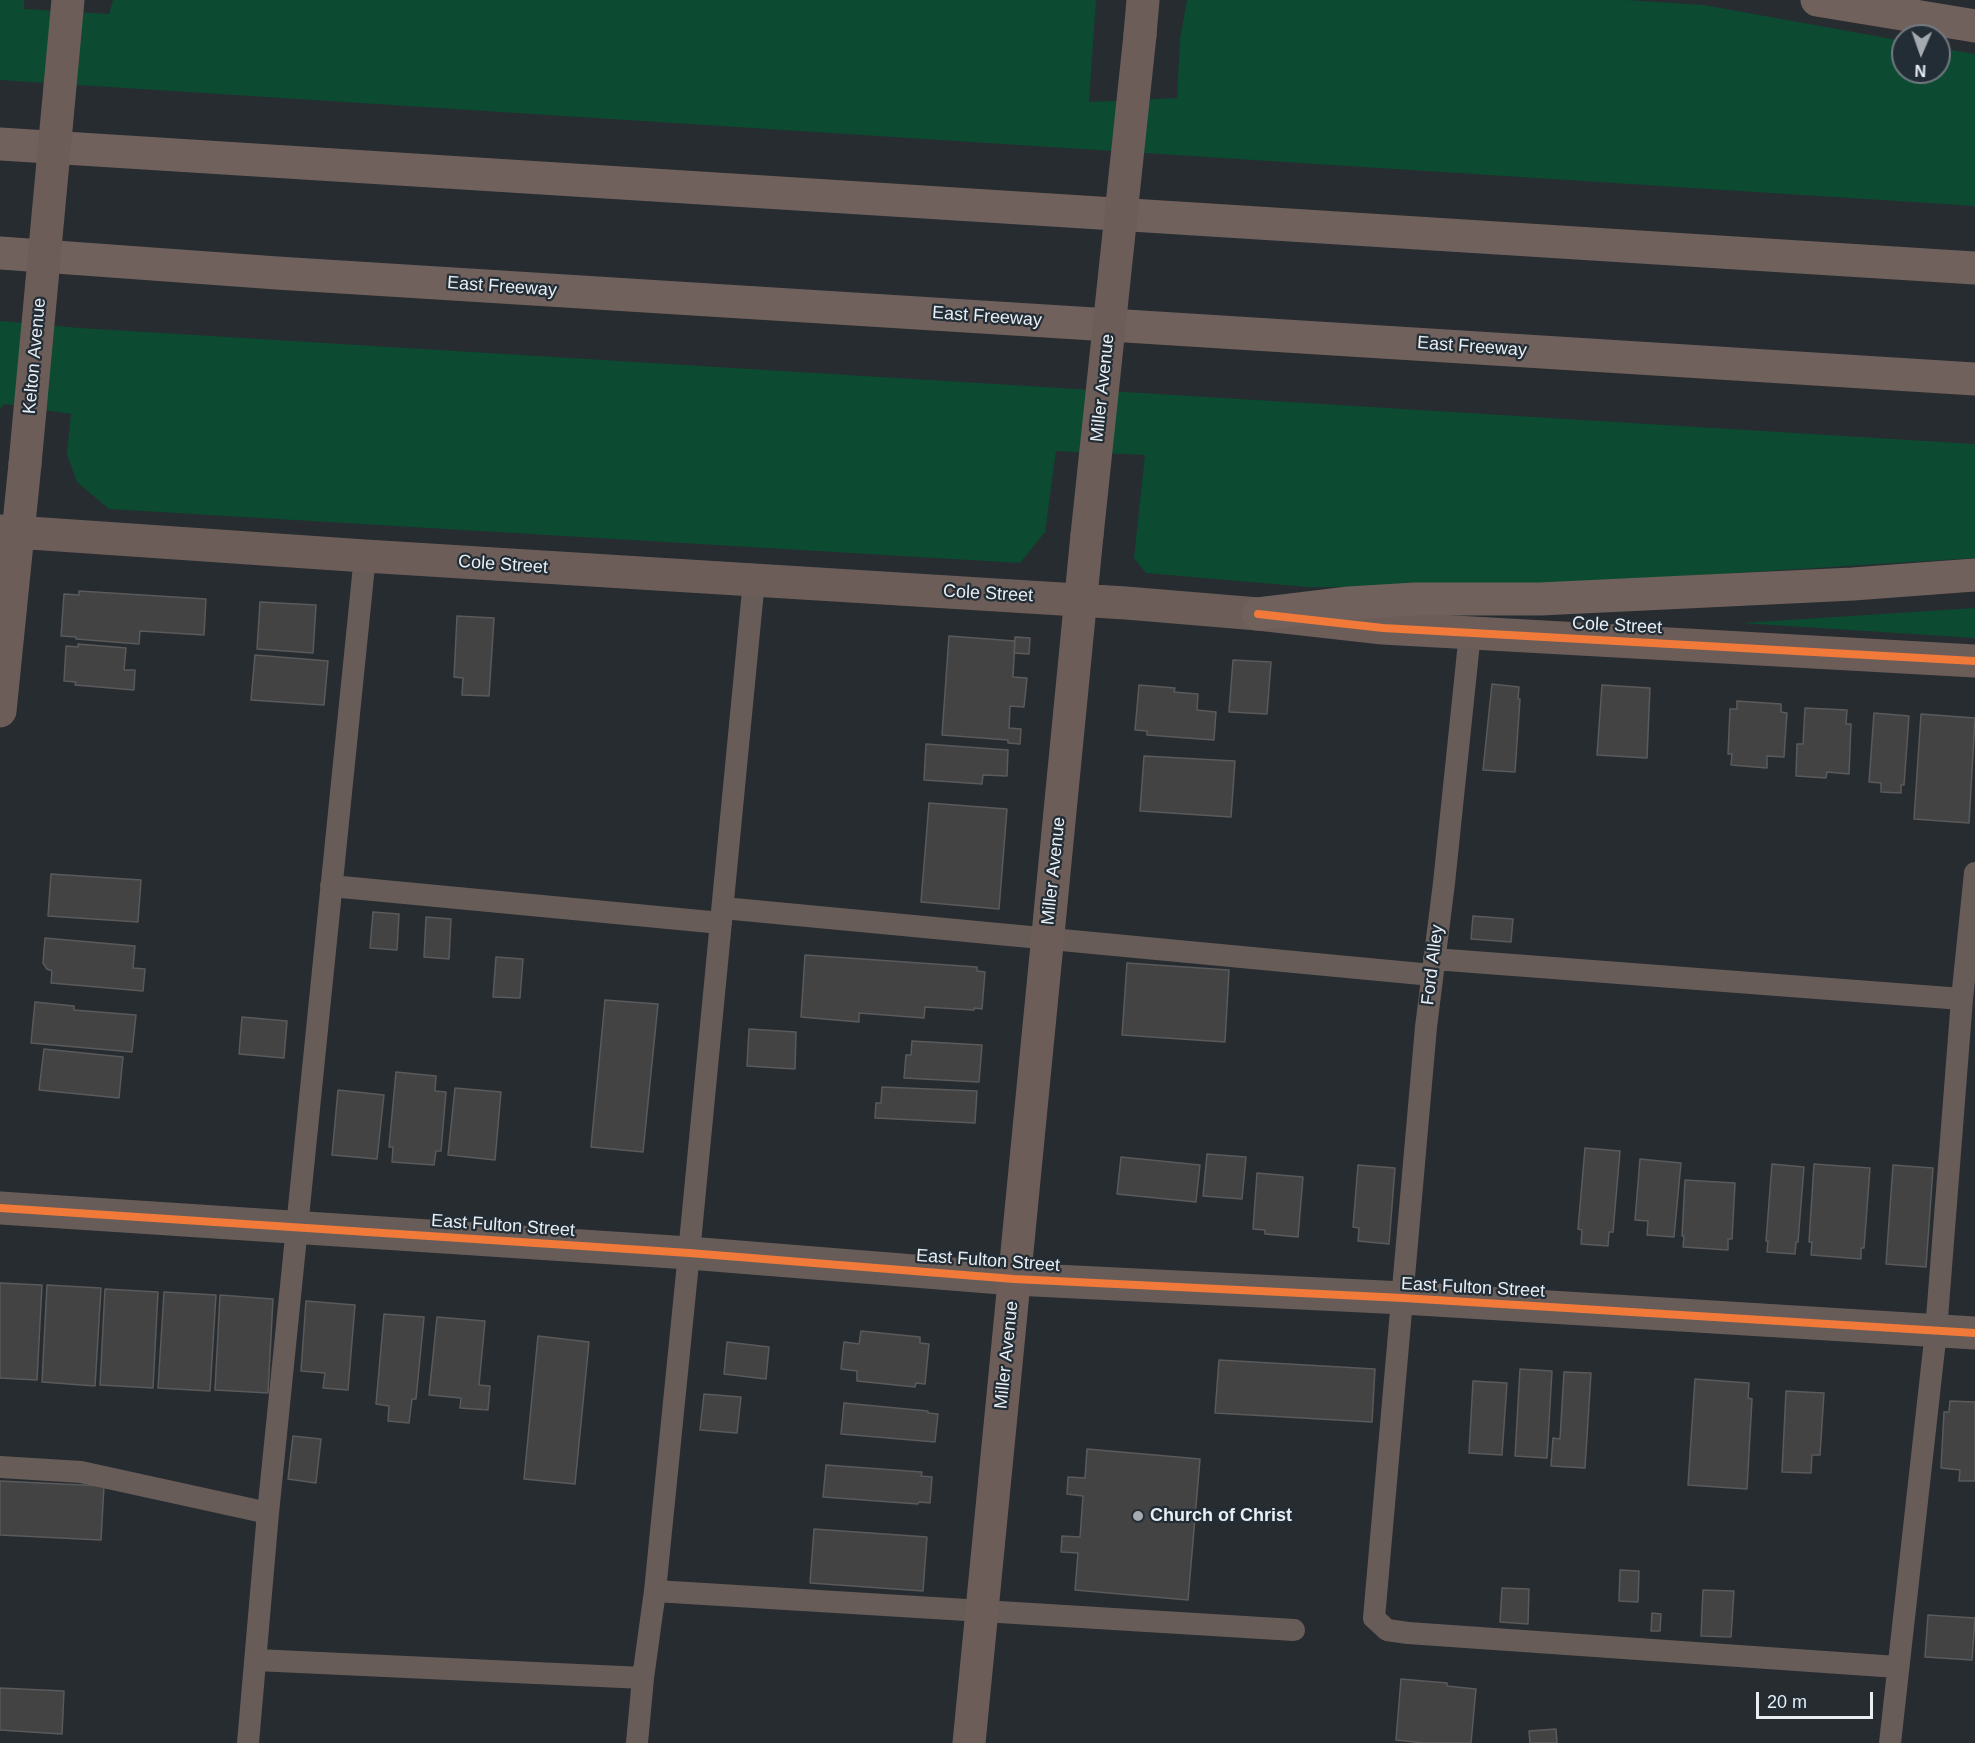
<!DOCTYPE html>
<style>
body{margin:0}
#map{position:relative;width:1975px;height:1743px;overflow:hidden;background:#272c31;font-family:Helvetica,sans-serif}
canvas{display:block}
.north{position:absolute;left:1891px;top:24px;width:60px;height:60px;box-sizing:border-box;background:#232d35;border:2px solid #727a81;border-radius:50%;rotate:182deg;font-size:16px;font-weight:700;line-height:24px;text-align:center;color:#e8eef4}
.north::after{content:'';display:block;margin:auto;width:21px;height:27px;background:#a4aab0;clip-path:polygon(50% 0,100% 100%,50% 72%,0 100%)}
.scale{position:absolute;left:1756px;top:1692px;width:117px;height:27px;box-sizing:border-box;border:3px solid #e8eef4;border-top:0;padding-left:8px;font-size:18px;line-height:21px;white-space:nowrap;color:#e8eef4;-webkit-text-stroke:4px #232d35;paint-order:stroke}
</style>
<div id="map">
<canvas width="1975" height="1743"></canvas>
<div class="north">N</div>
<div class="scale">20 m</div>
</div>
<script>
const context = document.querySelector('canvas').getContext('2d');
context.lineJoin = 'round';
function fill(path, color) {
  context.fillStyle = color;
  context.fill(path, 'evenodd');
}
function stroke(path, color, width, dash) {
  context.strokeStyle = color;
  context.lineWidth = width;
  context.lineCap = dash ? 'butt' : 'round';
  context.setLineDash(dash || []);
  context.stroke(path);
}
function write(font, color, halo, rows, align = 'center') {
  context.font = font + ' Helvetica,sans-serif';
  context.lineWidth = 4.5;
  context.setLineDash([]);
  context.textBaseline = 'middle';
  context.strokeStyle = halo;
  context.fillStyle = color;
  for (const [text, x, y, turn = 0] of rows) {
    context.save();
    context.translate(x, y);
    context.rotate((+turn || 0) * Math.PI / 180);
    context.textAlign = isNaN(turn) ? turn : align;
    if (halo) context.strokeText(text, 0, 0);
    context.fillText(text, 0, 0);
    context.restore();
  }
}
fill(new Path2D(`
 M0 0H24V9L109 14 113 0H1096L1089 102 1177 98 1180 39 1187 0H1626L1704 5 1903 41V72H1939V48L1975 54V206L0 80Z
 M0 321 80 328 1975 444V558L1512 587H1308L1146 573 1134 558 1145 455 1056 451 1045 532 1020 563 109 509 77 482 67 455 71 414 4 404 0 409Z
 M1975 608V638L1741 623Z`), '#0c4a31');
const building = new Path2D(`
 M79 591 206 599 204 635 140 631 139 644 76 639V637L61 636 64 594 79 595Z
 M260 602 316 605 313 653 257 649Z
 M457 616 494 618 489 696 462 695 463 678 454 677Z
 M949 636 1015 641 1013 677 1027 678 1024 707 1010 706 1009 728 1021 729 1020 744 1008 743V740L942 735Z
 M1015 637 1030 638 1029 654 1014 653Z
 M78 644 126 648 124 670H135L134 690 75 685 76 682 64 681 66 646 78 647Z
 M255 655 328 661 324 705 251 700Z
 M1233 660 1271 662 1267 714 1229 712Z
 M1492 684 1519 687 1518 699H1520L1515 772 1483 770Z
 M1139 685 1175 688 1174 692 1198 694 1197 710 1216 712 1214 740 1147 735V731L1135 730Z
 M1602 685 1650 688 1647 758 1597 755Z
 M1737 701 1781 704V712L1787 713 1784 757 1767 756V768L1731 765 1732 754H1728L1730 709H1737Z
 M1805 708 1847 710 1846 724H1851L1849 774 1827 772 1826 778 1796 776 1797 744H1803Z
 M1874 713 1909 716 1904 785H1901V793L1881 792V783L1869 782Z
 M1921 714 1975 718 1969 823 1914 819Z
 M926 744 1008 750 1007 776 983 775 982 784 924 780Z
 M1144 756 1235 761 1231 817 1140 811Z
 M929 803 1007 809 999 909 921 902Z
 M51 874 141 880 138 922 48 916Z
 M373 912 399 914 397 950 370 948Z
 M1473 916 1513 919 1511 942 1471 939Z
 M426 917 451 919 449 959 424 957Z
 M45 938 135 946 133 968 145 969 143 991 51 983 52 971 47 969 43 963Z
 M805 955 977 967V971L985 972 982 1009 974 1008V1010L925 1007 924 1018 859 1013V1022L801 1017Z
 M496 957 523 959 520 998 493 997Z
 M1127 963 1229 970 1225 1042 1122 1035Z
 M605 1000 658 1004 643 1152 591 1147Z
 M35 1002 74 1006V1010L136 1015 132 1052 31 1043Z
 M242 1017 287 1021 284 1058 239 1054Z
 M749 1029 796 1032 795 1069 747 1066Z
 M912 1041 982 1045 979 1082 904 1078 906 1055H911Z
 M44 1049 123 1057 119 1098 39 1090Z
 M396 1072 436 1076 435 1091 446 1092 441 1151H436L434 1165 392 1162 393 1147H389Z
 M882 1087 977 1091 975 1123 875 1118 876 1103H881Z
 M455 1088 501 1092 495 1160 448 1155Z
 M338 1090 384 1095 377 1159 332 1155Z
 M1585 1148 1620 1151 1613 1232H1609L1608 1246 1581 1244 1582 1230 1578 1229Z
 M1207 1154 1246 1157 1242 1199 1203 1196Z
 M1121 1157 1200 1165 1196 1202 1117 1194Z
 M1640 1159 1681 1163 1674 1237 1647 1235 1648 1221 1635 1220Z
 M1772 1164 1804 1167 1798 1242H1796L1795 1254 1767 1252 1768 1241H1766Z
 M1814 1164 1870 1168 1864 1248H1861V1259L1811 1255 1812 1242H1809Z
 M1358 1165 1395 1168 1389 1244 1358 1241 1359 1228 1353 1227Z
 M1893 1165 1933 1168 1926 1267 1886 1264Z
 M1257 1173 1303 1177 1298 1237 1265 1234V1230L1253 1229Z
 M1685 1180 1735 1183 1732 1239H1728V1250L1683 1247 1684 1236H1682Z
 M0 1283 42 1285 37 1380 0 1378Z
 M47 1285 101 1288 95 1386 42 1382Z
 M105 1289 158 1292 153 1388 100 1385Z
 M164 1292 216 1295 210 1391 158 1388Z
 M220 1295 273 1299 268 1393 215 1390Z
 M306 1301 355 1305 348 1390 323 1388 325 1373 301 1371Z
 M384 1314 424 1317 416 1399H412L409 1423 388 1421 389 1406 376 1404Z
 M437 1317 485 1321 479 1385 490 1386 488 1410 460 1408 461 1398 429 1395Z
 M861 1331 920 1337V1343L929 1344 925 1384 916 1383 915 1387 857 1381V1371L841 1369 844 1342 859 1344Z
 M538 1336 589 1342 575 1484 524 1479Z
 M727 1342 769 1347 766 1379 724 1374Z
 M1219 1360 1375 1369 1372 1422 1215 1413Z
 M1520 1369 1552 1371 1547 1458 1515 1456Z
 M1564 1372 1591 1373 1585 1468 1551 1466 1553 1438 1560 1439Z
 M1695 1379 1749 1383 1748 1398 1752 1399 1747 1489 1688 1485Z
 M1473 1381 1507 1383 1502 1455 1469 1453Z
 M1786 1391 1824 1393 1820 1455H1812L1811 1473 1782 1472Z
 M704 1394 741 1397 737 1433 700 1430Z
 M1950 1401 1975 1402V1481H1959L1960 1470 1941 1468 1944 1412H1949Z
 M844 1403 928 1411V1413L938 1414 935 1442 841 1434Z
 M293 1436 321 1439 316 1483 288 1479Z
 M1087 1449 1200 1459 1188 1600 1075 1590 1078 1553 1061 1552 1062 1536 1080 1537 1083 1496 1067 1494 1068 1477 1085 1478Z
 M826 1465 922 1472 921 1476 932 1477 930 1503 919 1502 918 1504 823 1497Z
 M0 1481 104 1486 101 1540 0 1535Z
 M814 1529 927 1537 923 1591 810 1583Z
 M1620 1570 1639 1571 1638 1602 1619 1601Z
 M1502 1588 1529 1589 1528 1624 1500 1622Z
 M1703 1590 1734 1591 1731 1637 1701 1636Z
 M1652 1613 1661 1614 1660 1631H1651Z
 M1928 1615 1975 1618 1972 1660 1925 1657Z
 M1401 1679 1447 1683V1686L1476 1689 1471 1743H1424L1396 1740Z
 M0 1688 64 1691 62 1734 0 1730Z
 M1556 1729 1557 1743H1530L1529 1731Z`);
fill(building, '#434344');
stroke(building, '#5a5a5b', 1.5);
stroke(new Path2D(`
 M1470 633 1444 883 1426 1027 1374 1618 1387 1630 1408 1633 1897 1667
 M331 886 721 923
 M723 908 1432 975
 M1434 959 1962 999
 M0 1467 81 1472 268 1513
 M655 1591 1294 1630
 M256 1660 643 1678
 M248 1743 268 1513 365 556
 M637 1743 643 1678 655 1591 689 1253 754 580
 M1890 1743 1936 1331 1962 999 1975 873`), '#685c58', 22);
stroke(new Path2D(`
 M0 1208 689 1253 1014 1279 1403 1298 1975 1333`), '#685c58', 33);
stroke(new Path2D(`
 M1140 35 1143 0
 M0 531 365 556 1126 603 1258 614 1383 628 1975 661
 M0 711 25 464
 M969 1743 1087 535`), '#6d5d58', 33);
stroke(new Path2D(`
 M1817 0 1975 26
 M0 144 1975 268
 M0 253 277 273 1975 379
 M1258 614 1349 603 1415 599H1540L1853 584 1975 575`), '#71615c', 33);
stroke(new Path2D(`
 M25 464 68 0
 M1087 535 1140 35`), '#6d5d58', 33);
stroke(new Path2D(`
 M1258 614 1383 628 1975 661
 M0 1208 689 1253 1014 1279 1403 1298 1975 1333`), '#f17a3a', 8);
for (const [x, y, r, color] of [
 [1138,1516,6,"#a4aab0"]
]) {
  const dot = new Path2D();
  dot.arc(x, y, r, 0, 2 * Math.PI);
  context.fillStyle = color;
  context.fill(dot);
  stroke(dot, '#232d35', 2);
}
write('18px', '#e8eef4', '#232d35', [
 ["East Freeway",502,287,4],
 ["East Freeway",987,317,4],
 ["East Freeway",1472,347,4],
 ["Kelton Avenue",35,356,-85],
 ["Miller Avenue",1103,388,-84],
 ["Cole Street",503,565,4],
 ["Cole Street",988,594,3],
 ["Cole Street",1617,626,3],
 ["Miller Avenue",1054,871,-84],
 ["Ford Alley",1433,965,-83],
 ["East Fulton Street",503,1226,4],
 ["East Fulton Street",988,1261,4],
 ["East Fulton Street",1473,1288,3],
 ["Miller Avenue",1007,1355,-84]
]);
write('bold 18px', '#e8eef4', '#232d35', [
 ["Church of Christ",1150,1516]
], 'left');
</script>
